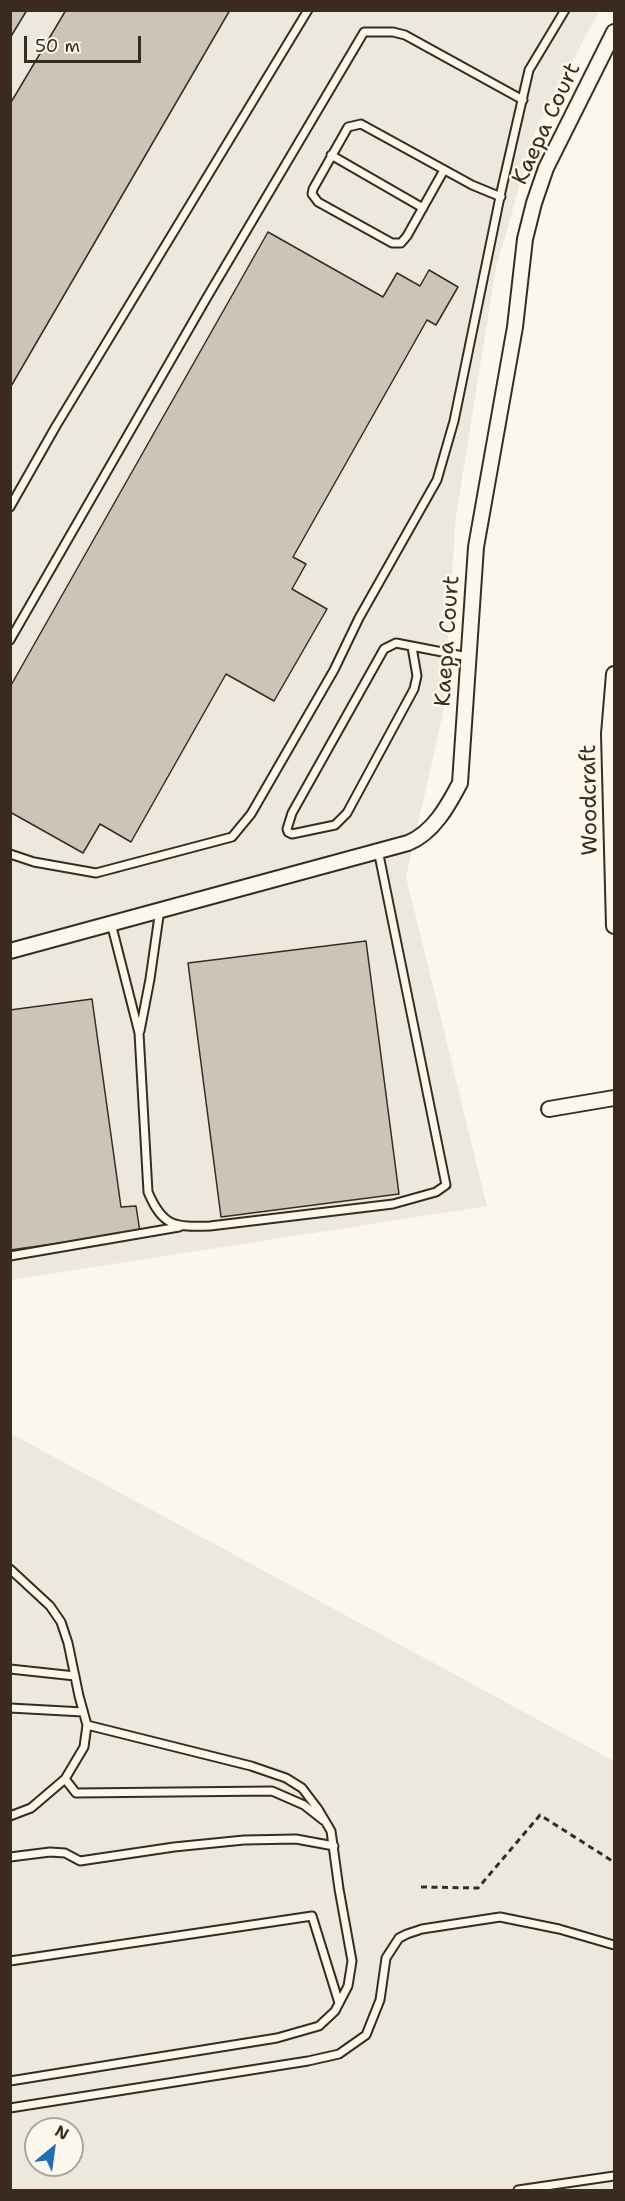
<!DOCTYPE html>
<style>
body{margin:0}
#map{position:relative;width:625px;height:2201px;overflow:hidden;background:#fbf7ec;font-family:"Shantell Sans",sans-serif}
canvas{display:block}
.frame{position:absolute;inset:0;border:12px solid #3b2a1e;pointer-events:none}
.north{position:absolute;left:24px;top:2117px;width:60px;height:60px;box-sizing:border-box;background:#fbf7ec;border:2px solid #aea59a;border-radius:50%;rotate:29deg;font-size:16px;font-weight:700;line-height:24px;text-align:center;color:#3b2a1e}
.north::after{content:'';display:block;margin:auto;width:21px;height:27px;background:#1f6fb2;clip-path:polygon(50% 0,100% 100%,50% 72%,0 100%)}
.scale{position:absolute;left:24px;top:36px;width:117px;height:27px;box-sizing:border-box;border:3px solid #3b2a1e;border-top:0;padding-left:8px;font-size:18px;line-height:21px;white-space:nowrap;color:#3b2a1e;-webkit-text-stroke:4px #fbf7ec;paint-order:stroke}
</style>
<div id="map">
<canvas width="625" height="2201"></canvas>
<div class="frame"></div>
<div class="north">N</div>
<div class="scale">50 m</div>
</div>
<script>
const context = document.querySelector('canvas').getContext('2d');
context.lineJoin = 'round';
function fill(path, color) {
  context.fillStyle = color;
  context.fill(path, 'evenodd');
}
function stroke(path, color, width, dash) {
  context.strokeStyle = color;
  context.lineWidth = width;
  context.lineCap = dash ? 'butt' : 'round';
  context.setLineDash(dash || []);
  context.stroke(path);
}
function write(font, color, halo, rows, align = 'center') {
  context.font = font + ' "Shantell Sans",sans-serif';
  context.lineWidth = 5;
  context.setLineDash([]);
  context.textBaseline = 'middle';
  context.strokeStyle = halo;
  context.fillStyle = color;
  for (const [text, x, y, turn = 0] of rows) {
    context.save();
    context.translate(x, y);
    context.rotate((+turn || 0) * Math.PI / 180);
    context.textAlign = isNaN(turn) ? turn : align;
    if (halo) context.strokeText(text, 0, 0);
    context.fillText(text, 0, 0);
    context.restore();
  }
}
fill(new Path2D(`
 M11 11H599L535 132 496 268 456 515 443 713 406 877 487 1206 11 1280Z
 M10 1433 614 1761V2190H11ZM36 2129H72V2165H36Z`), '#ede8dd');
const building = new Path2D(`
 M10 10H27L10 38Z
 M66 10H230L10 388V104Z
 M268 232 383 297 397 273 420 286 429 270 458 287 436 325 427 320 293 557 306 564 292 589 327 609 274 701 226 674 131 842 100 824 83 853 10 812V687Z
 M366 941 399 1194 221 1217 188 963Z
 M92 999 121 1207 136 1206 140 1232 10 1250V1010Z`);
fill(building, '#ccc4b9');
stroke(building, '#3b2a1e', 1.5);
const lane = new Path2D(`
 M331 155 423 208
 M444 170 407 236 401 243H392L318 202 312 194 313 189 348 127 361 124 472 185 501 197
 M10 507 56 426 308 10
 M10 640 206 299 364 32H393L405 35 523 100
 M412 647 417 676 414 689 347 813 335 825 292 834 288 832 287 829 292 813 384 649 396 643 468 657
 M10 854 34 862 96 873 232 837 251 814 334 670 359 618 437 480 454 421 501 192 529 70 565 10
 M111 923 139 1033 148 1192C163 1227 174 1227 210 1226L393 1204 436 1192 446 1185 378 850
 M140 1031 150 979 160 909
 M10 1256 179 1227
 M10 1569 50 1606 61 1622 68 1643 79 1696 87 1725 84 1747 65 1779 31 1808 10 1816
 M10 1669 75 1676
 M10 1708 83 1712
 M65 1779 76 1793 272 1791 304 1805 323 1820
 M10 1857 50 1852 65 1853 80 1861 174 1847 244 1840 296 1839 334 1846
 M10 1961 312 1916 339 2003
 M10 2081 277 2038 319 2026 335 2011 348 1986 352 1961 339 1889 331 1831 318 1809 302 1788 286 1778 251 1766 87 1725
 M10 2108 308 2061 339 2054 366 2035 380 2000 386 1958 399 1938 407 1934 422 1929 500 1917 559 1929 614 1945
 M518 2190 614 2176`);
const street = new Path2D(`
 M614 674 609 734 614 926
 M10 951 408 843C433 833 448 806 460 783L476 547 515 327 525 239 534 203 546 168 614 32
 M549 1109 614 1098`);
stroke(lane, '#3b2a1e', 11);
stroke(street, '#3b2a1e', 18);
stroke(new Path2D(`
 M421 1887 478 1888 540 1815 614 1862`), '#3b2a1e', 3, [6, 4.5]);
stroke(lane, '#fbf7ec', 7);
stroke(street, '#fbf7ec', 14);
write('22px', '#3b2a1e', '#fbf7ec', [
 ["Kaepa Court",547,124,-65],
 ["Kaepa Court",448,641,-86],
 ["Woodcraft",590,800,-91]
]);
</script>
